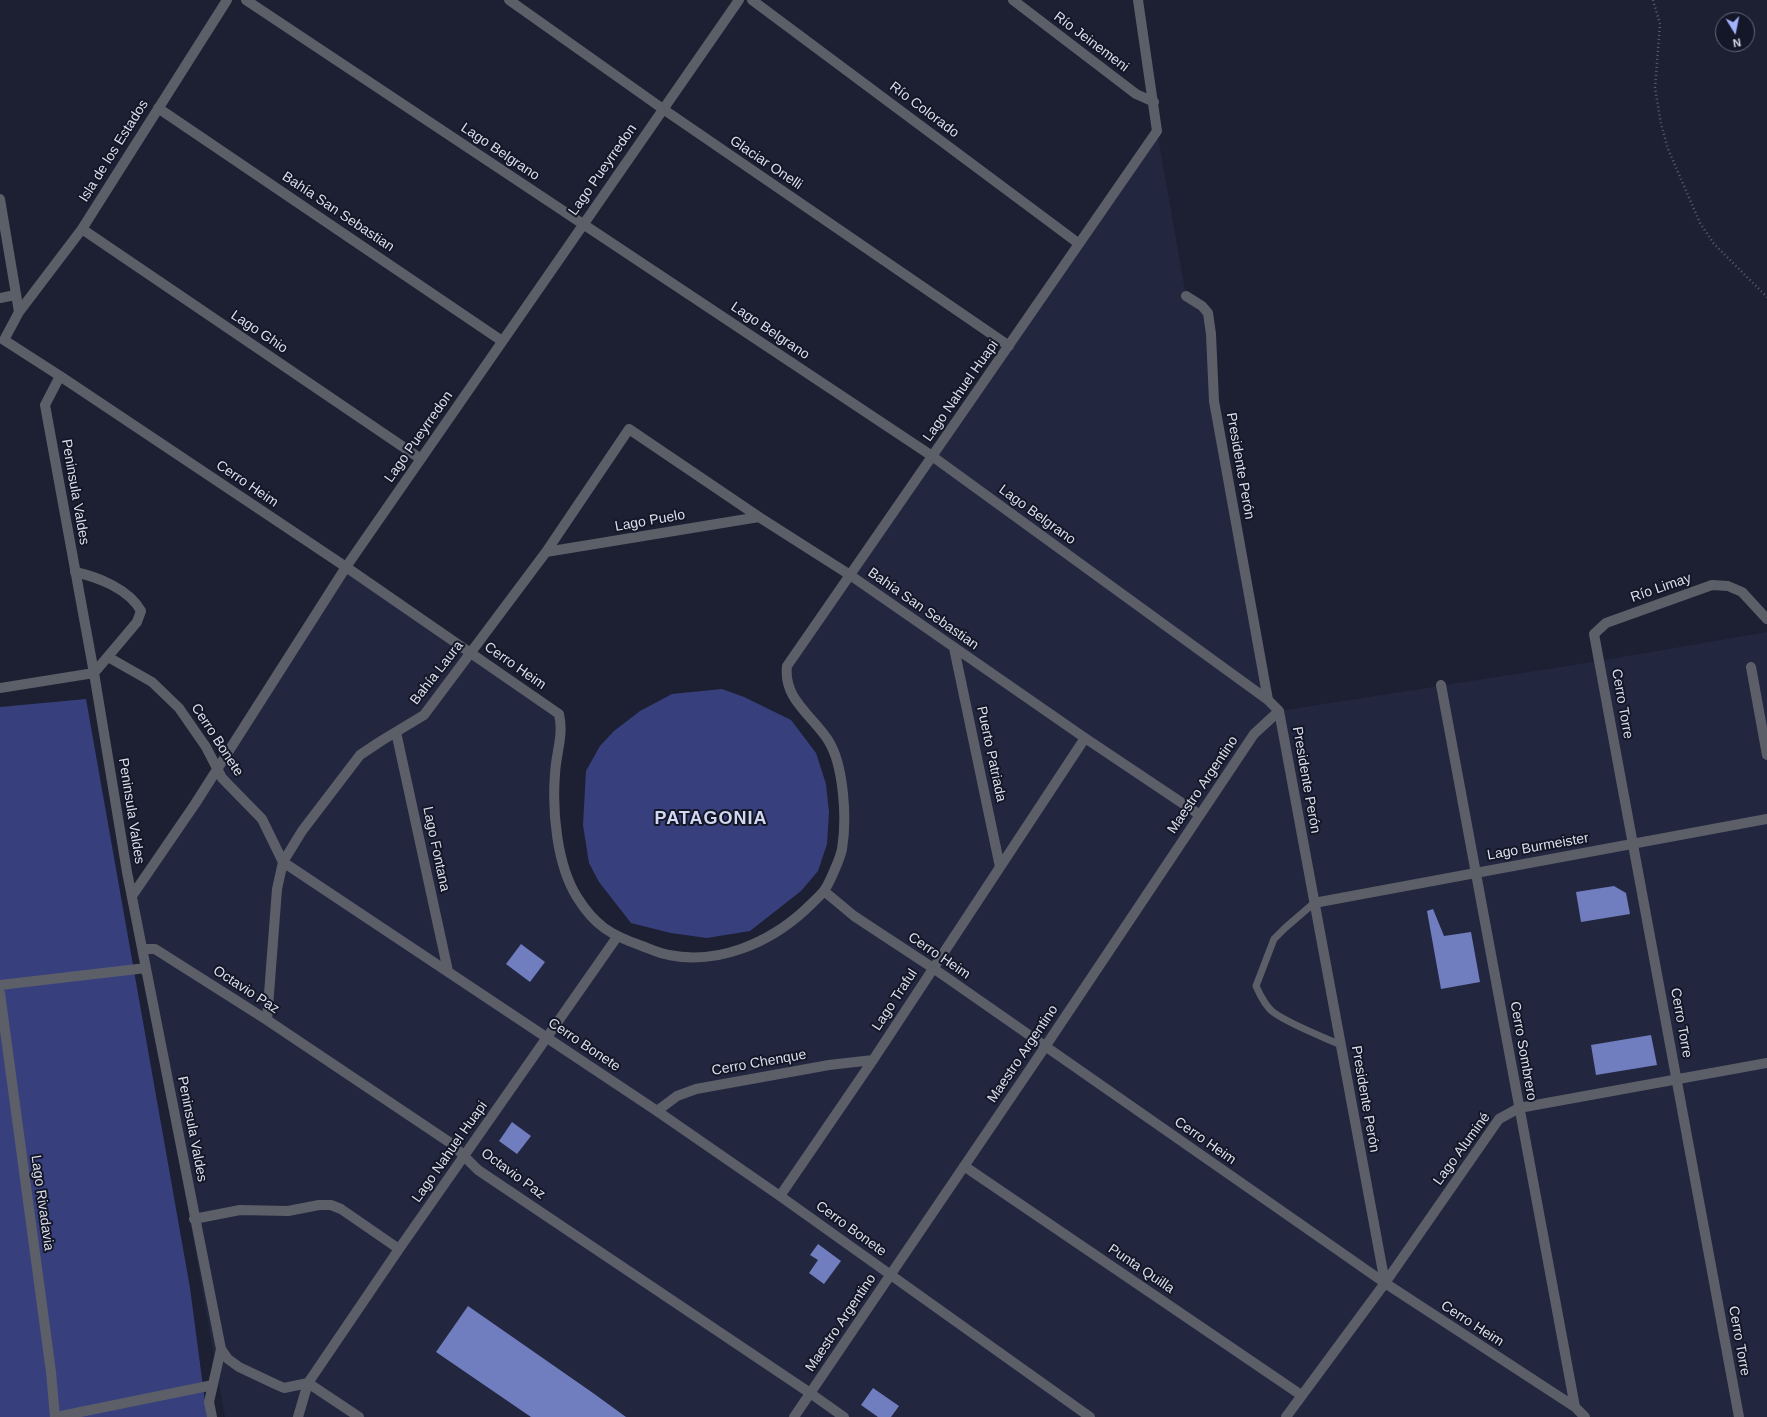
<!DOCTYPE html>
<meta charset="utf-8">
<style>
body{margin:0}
#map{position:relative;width:1767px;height:1417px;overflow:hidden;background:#1d2032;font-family:Arial,sans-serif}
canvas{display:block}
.north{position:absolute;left:1715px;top:12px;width:40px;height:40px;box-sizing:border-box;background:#141728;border:1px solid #646776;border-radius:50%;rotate:170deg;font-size:11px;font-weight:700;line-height:16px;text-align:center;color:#dbdeea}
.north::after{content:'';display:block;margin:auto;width:14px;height:18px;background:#a2b2fd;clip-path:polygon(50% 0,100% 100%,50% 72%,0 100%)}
</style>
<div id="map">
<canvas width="1767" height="1417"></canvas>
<div class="north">N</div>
</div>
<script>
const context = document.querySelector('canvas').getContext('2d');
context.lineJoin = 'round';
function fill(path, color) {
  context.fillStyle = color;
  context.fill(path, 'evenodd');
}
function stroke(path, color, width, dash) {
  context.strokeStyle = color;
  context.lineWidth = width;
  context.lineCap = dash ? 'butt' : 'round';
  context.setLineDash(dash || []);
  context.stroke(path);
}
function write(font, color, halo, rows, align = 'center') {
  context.font = font + ' Arial,sans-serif';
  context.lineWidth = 4;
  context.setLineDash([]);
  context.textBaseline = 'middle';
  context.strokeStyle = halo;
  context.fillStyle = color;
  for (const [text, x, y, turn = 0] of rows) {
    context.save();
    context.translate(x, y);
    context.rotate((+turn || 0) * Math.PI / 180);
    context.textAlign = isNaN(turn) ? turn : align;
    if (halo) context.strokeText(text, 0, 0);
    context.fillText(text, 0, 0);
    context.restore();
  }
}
fill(new Path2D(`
 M1157 131 1186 296 1208 313 1214 401 1266 688 1279 711 1599 661 1767 632V1417H225L132 896 346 567 559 714 556 821 576 897 617 937 698 958 764 938 824 891 842 851 845 815 828 740 791 692 787 666Z`), '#22273f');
fill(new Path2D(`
 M722 689 744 697 791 720 816 753 826 784 829 812 827 844 818 871 801 891 750 931 707 938 671 933 631 923 599 882 589 863 583 825 586 771 600 746 614 731 640 711 672 694Z
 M86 699 190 1288 207 1417H0V707Z`), '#37407c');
fill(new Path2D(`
 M1614 886 1626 893 1630 914 1581 922 1576 892Z
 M1433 909 1444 936 1471 932 1480 982 1441 989 1427 911Z
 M521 944 545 962 530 982 506 964Z
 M1651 1035 1657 1065 1596 1075 1591 1045Z
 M512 1122 531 1136 517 1154 499 1141Z
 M818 1244 841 1261 824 1284 809 1273 818 1260 810 1255Z
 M468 1306 593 1393 626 1417H531L436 1352Z
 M873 1388 899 1406 891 1417H878L861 1405Z`), '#707dbf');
stroke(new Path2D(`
 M1653 0 1660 24 1655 88 1661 124 1668 149 1700 223 1714 244 1767 297`), '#5a5d6d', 2.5, [1, 3]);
stroke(new Path2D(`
 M1314 903 1285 928 1274 939 1256 986C1260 995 1265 1006 1273 1012 1289 1024 1321 1036 1341 1045`), '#5c5f68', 7);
stroke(new Path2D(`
 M227 0 82 229 19 312 4 340 60 376 45 405 94 673 127 872 221 1349 228 1359 239 1367 275 1384 284 1388 308 1383 298 1417
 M246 0 932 456 1268 700
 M509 0 663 109 1009 346
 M752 0 1078 243
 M1013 0 1136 94 1154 102
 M158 108 502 341
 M0 199 19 312
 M82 229 421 459
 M1186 296 1202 306 1208 313 1211 334 1214 401 1268 700 1279 711 1385 1283
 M0 298 15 295
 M60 376 346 567 559 714C564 736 556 752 555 774 552 812 557 865 577 897 595 926 611 935 642 946 650 949 660 954 669 955 718 965 769 943 805 910 811 904 818 898 823 892 828 887 841 856 842 849 847 819 844 765 828 740 812 715 783 699 787 666L1157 131 1138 0
 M546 552 759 517
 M954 648 1000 867
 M108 657 152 682 179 708 206 747 222 778 262 819 283 862 657 1111 780 1196 1090 1417
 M1751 667 1767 755
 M1441 685 1575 1407
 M0 688 94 673 137 622 141 611C129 589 98 577 75 572
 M396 732 448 971
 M824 891 854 916 933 968 1385 1283 1575 1407 1585 1417
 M132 896 195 804 346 567 739 0
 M1314 903 1767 819
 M143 949H155L267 1020 452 1144 478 1170 810 1393 844 1417
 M0 985 146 968
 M0 993 51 1372 55 1417
 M267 1020 277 889 283 862 302 831 360 755 381 741 424 715 546 552 629 429 759 517 850 575 1085 738 1200 815
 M657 1111 677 1096 696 1089 829 1065 873 1060
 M964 1166 1301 1395
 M780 1196 873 1060 1085 738
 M194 1219 240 1210 288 1211 319 1205H331L341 1209 399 1249
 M56 1417 213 1385
 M212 1417 209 1402 221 1349
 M359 1417 308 1383 399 1249 617 937
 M794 1417 1045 1047 1254 734 1279 711
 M1286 1417 1385 1283 1499 1119 1519 1108 1767 1063
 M1739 1417 1594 634 1606 623 1712 585 1728 586 1742 592 1767 619`), '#5c5f68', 10);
write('14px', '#dbdeea', '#141728', [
 ["Río Jeinemeni",1091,42,37],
 ["Río Colorado",924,110,37],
 ["Isla de los Estados",114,151,-58],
 ["Lago Belgrano",500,152,34],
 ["Glaciar Onelli",766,163,34],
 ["Lago Pueyrredon",603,170,-55],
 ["Bahía San Sebastian",338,212,34],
 ["Lago Belgrano",770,331,34],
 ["Lago Ghio",259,332,34],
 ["Lago Nahuel Huapi",961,391,-55],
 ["Lago Pueyrredon",419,437,-55],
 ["Presidente Perón",1240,466,80],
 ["Cerro Heim",247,484,34],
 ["Peninsula Valdes",75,492,80],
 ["Lago Belgrano",1037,515,36],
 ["Lago Puelo",650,521,-10],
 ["Río Limay",1661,588,-19],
 ["Bahía San Sebastian",923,609,35],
 ["Cerro Heim",515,666,35],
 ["Bahía Laura",437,673,-52],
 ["Cerro Torre",1622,704,80],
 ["Cerro Bonete",217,740,57],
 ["Puerto Patriada",991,754,78],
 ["Presidente Perón",1306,780,80],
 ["Maestro Argentino",1203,785,-56],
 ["Peninsula Valdes",131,811,81],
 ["Lago Burmeister",1538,847,-10],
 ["Lago Fontana",436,849,78],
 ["Cerro Heim",939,956,34],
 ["Octavio Paz",246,990,33],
 ["Lago Traful",895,1000,-57],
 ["Cerro Torre",1681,1023,80],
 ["Cerro Bonete",584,1045,34],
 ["Cerro Sombrero",1523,1051,80],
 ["Maestro Argentino",1023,1054,-56],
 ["Cerro Chenque",759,1063,-10],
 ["Presidente Perón",1365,1099,80],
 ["Peninsula Valdes",192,1129,79],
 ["Cerro Heim",1205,1141,35],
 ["Lago Aluminé",1462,1149,-54],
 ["Lago Nahuel Huapi",450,1152,-55],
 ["Octavio Paz",513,1174,36],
 ["Lago Rivadavia",42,1203,82],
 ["Cerro Bonete",851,1229,36],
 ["Punta Quilla",1141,1269,34],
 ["Maestro Argentino",841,1323,-56],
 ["Cerro Heim",1472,1324,33],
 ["Cerro Torre",1739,1341,80]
]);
context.letterSpacing = '1px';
write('bold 18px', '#d1d8ef', '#141728', [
 ["PATAGONIA",711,819]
]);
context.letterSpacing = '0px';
</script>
